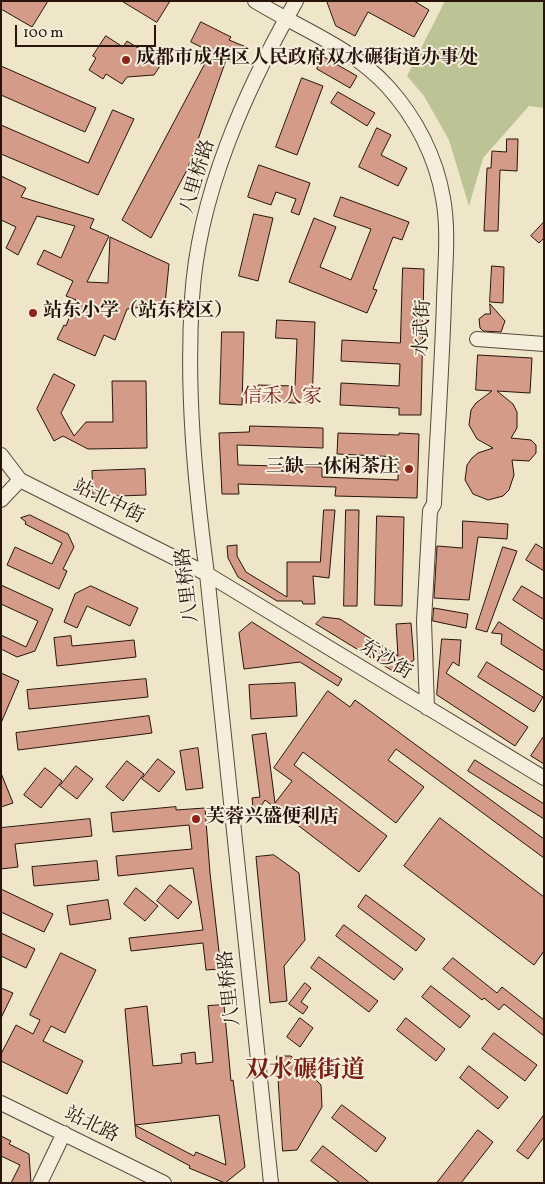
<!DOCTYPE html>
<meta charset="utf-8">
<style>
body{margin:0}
#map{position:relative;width:545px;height:1184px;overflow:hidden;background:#efe5c9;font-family:Vollkorn,serif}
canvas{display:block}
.frame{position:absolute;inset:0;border:2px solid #28140b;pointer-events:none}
.scale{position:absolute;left:15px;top:25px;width:141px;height:22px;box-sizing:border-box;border:2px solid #28140b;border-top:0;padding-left:6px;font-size:15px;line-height:18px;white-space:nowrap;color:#28140b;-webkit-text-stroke:4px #f5eedc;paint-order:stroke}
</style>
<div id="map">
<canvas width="545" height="1184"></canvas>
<div class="frame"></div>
<div class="scale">100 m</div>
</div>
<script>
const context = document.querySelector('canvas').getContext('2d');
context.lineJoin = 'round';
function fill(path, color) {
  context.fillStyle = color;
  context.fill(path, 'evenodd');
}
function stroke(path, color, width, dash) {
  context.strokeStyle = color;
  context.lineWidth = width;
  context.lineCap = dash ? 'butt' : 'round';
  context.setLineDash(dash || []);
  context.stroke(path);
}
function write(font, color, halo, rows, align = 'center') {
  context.font = font + ' Vollkorn,"Noto Serif SC",serif';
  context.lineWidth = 4;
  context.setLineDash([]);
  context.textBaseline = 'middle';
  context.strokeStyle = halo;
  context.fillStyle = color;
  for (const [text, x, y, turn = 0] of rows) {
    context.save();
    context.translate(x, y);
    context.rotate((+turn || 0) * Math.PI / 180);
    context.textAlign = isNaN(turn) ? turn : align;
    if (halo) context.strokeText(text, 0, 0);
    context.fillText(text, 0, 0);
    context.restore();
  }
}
fill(new Path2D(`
 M445 1H544V108L529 106 483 158 469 206 449 140 424 96 407 76Z`), '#bcc394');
const building = new Path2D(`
 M1 1H48L32 27 1 9Z
 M122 1H170L157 22Z
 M327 1H414L429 10 414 37 368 12 355 36 336 26Z
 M201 22 231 37 229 40 246 47 239 65 226 60 188 168 151 238 122 220 211 52 191 42Z
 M106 36 123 47 127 41 162 63 154 75 127 77 122 84 106 74 103 79 89 70 96 58 93 56Z
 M324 57 357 76 350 88 317 69Z
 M1 66 96 108 85 132 1 95Z
 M302 78 323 86 297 155 276 147Z
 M338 92 375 113 367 126 331 103Z
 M113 110 134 119 98 195 1 154V125L88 163Z
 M377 128 391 135 381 155 407 168 398 186 359 167Z
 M507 139H518L517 171 500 170 498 231H484L487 168H491L492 151 506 152Z
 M259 165 310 183 299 215 291 212 296 199 276 192 271 205 248 197Z
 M1 176 26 188 21 197 94 219 90 228 109 236 87 282 108 283 110 237 169 264 165 304 127 309 115 340 104 335 95 356 57 339 64 325 66 326 76 300 66 296 73 281 37 264 44 250 61 258 75 226 37 216 18 255 6 248 16 227 1 220Z
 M341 197 409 222 402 240 393 237 373 289 377 290 367 313 289 282 314 218 336 227 320 267 351 280 371 229 334 216Z
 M254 214 273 218 258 281 239 276Z
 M544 222V238L539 243 531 236Z
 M492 266 504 267 503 303 490 302Z
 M403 268 424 269 421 415H399V408L340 405 341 383 399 386 400 364 341 361 342 340 400 343Z
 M490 304 505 321 501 332 483 331 480 328 479 319 485 314H490Z
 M277 320 315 322 312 404 258 401V385L295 386 297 339 276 338Z
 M222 332H244L242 405 220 404Z
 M478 355 532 358 530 393 497 391 513 404 517 412V428L511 438 531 440 536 445V453L529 461 512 460 514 475 509 490 503 496 488 500 473 494 465 480 467 465 472 458 478 453 493 448 477 439 469 425 471 410 476 403 492 391 476 390Z
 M54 374 75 385 61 413 74 436 86 422H113L112 381H146L147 448 88 449 63 436 54 441 37 409Z
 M250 426 323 428V448L237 445 238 465 322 467V477L398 480V457L337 454 338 433 399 435V433L419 434 417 498 335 496 336 487 238 484 239 494H222L219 433 249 432Z
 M145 469 146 495 93 497 92 471Z
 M324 510H335L329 578 313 576 315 604H303L302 601H277L238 577 228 558 227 546 237 545V556L246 572 287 597V562H320Z
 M346 510H359L357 606H344Z
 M30 515 68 534 74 547 63 569 67 571 59 589 7 565 15 547 52 564 62 543 25 524 26 522 21 518Z
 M377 516 404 517 402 606 375 605Z
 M463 521 508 524 507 539 478 537 469 600 434 598 437 546 462 548Z
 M536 544 544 549V571L526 560Z
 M503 547 517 551 487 632 476 629Z
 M1 585 53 609 35 651 17 657 1 649V635L26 647 38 621 1 604Z
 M91 586 138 608 130 626 87 606 77 628 64 622 75 594Z
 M522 586 544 599V620L513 600Z
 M434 608 468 614 466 628 433 621Z
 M323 617 340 619 398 656 396 624 411 623 414 660 396 673 316 624Z
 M252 622 342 679 338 686 300 662 244 669 239 633Z
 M499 622 544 651V671L501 644 502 634 492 633Z
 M71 636 72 646 134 640 136 657 57 666 54 638Z
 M442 639 461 640 459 666 453 662 446 673 528 727 515 746 437 695Z
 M487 662 543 697 534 712 478 677Z
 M1 673 19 681 1 723Z
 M146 679 148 697 29 709 27 690Z
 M295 683 297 716 251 719 249 685Z
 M328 691 350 707 355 700 544 839V858L396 749 388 760 424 787 396 823 303 752 294 765 387 836 359 872 265 800 254 817 252 798 260 797 252 735 266 733 275 803 292 781 274 768Z
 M149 716 152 733 18 750 16 733Z
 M544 736V764L531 756Z
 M198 748 203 788 186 790 180 751Z
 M158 759 175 772 159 792 142 779Z
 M475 760 544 804V819L468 771Z
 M127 761 144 774 123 801 106 787Z
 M76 766 93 779 77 799 60 786Z
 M45 768 62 781 41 808 24 795Z
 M1 773 13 803 1 807Z
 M176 807V810L205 808 210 873 221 969 206 970 203 943 131 951 129 938 203 930 193 868 118 876 116 856 192 849 189 825 113 832 111 813Z
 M440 818 544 897V951L534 965 404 866Z
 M90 819 92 836 15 844 18 867 1 869V828Z
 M274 855 299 873 305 940 284 966 287 1001 270 1003 256 857Z
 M97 861 99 880 34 886 32 867Z
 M170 885 192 902 178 919 157 901Z
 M136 888 158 906 145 921 124 904Z
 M1 889 53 914 44 932 1 912Z
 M366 895 425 939 416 951 358 907Z
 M108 900 111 919 70 925 67 906Z
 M344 925 403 969 394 980 336 936Z
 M1 933 35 949 26 968 1 956Z
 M61 953 96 970 65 1033 51 1026 43 1041 83 1061 67 1094 1 1061V1054L16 1025 33 1034 40 1020 30 1015Z
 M319 957 378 1001 369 1012 311 968Z
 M453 958 497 993 502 987 544 1020V1036L504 1004 499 1010 484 998 482 1000 443 969Z
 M305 983 311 988 301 1002 308 1007 303 1014 289 1004Z
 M431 986 470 1016 460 1028 422 997Z
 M1 988 13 993 1 1018Z
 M224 1005 231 1081 233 1080 245 1167 225 1183 189 1168 190 1166 136 1137 135 1125 194 1156 196 1152 226 1165 219 1115 135 1125 125 1009 147 1006 153 1066 182 1063 181 1054 195 1052 196 1064 213 1062 208 1006Z
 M300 1018 313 1028 300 1047 287 1037Z
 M406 1018 445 1049 436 1061 397 1030Z
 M494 1033 537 1065 525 1081 482 1049Z
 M277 1056H291L321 1085 322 1107 297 1150 283 1151Z
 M469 1066 508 1097 498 1109 460 1078Z
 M342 1105 386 1138 376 1152 332 1118Z
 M544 1115V1137L528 1159 517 1151Z
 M478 1130 493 1142 461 1183H437Z
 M1 1136 11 1141 9 1144 29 1154 31 1183H11L20 1165 1 1156Z
 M323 1146 370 1183H340L311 1161Z`);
fill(building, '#d49b88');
stroke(building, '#28140b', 1);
const minor = new Path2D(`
 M255 1C299 28 353 48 388 87 416 118 436 157 443 198 449 231 445 266 444 300 442 368 437 436 434 504L430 511 424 621 427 708
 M477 339 544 344
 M1 455 20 480 207 574 544 778
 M1 500 20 480
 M1 1103 164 1183
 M40 1183 64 1133
 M271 1183 207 574C195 483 186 391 192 299 198 195 245 91 296 1`);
stroke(minor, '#5a483a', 16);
stroke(minor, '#f5eedc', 14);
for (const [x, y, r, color] of [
 [126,60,5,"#8f2418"],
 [33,313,5,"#8f2418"],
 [409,469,5,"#8f2418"],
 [196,819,5,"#8f2418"]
]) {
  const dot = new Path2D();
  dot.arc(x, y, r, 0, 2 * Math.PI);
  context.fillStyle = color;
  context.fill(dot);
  stroke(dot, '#f5eedc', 2);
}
write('bold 19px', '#28140b', '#f5eedc', [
 ["成都市成华区人民政府双水碾街道办事处",136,60],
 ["站东小学（站东校区）",43,313],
 ["三缺一休闲茶庄",399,469,"right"],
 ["芙蓉兴盛便利店",206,819]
], 'left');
write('19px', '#28140b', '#f5eedc', [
 ["八里桥路",199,177,-73],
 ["水武街",424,328,-87],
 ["站北中街",108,503,26],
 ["八里桥路",189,585,-97],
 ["东沙街",385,661,31],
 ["八里桥路",231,988,-96],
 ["站北路",91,1126,26]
]);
write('20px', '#7a1f14', '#f5eedc', [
 ["信禾人家",282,398]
]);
write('bold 24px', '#7a1f14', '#f5eedc', [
 ["双水碾街道",305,1073]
]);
</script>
